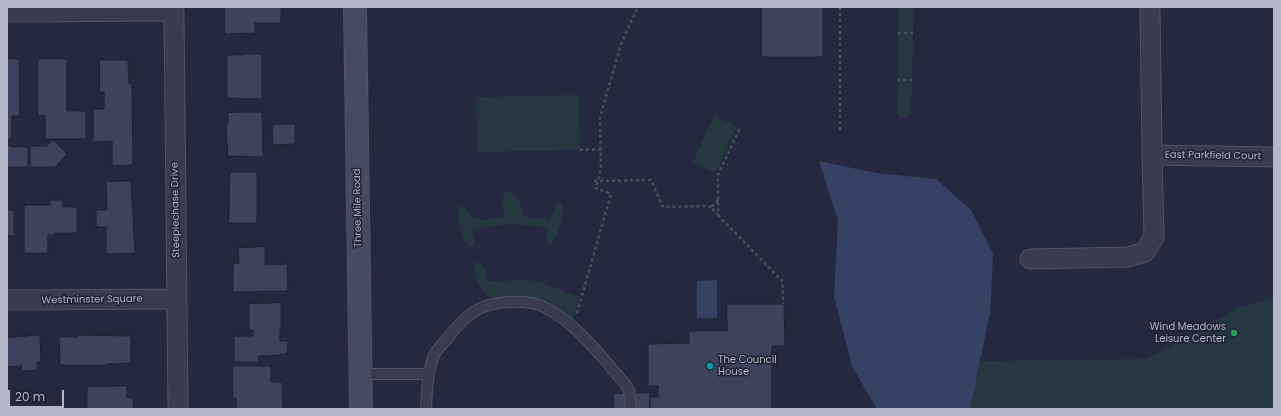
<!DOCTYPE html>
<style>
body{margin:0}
#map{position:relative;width:1281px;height:416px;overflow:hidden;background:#24293f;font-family:Poppins,sans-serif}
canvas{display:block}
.frame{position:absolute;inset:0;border:8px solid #b4b7c9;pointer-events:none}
.scale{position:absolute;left:8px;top:390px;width:56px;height:18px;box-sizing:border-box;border:2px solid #b4b7c9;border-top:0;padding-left:5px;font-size:12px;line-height:14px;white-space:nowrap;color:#b4b7c9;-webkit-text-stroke:3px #1d2133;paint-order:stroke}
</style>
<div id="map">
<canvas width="1281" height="416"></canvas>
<div class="frame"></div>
<div class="scale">20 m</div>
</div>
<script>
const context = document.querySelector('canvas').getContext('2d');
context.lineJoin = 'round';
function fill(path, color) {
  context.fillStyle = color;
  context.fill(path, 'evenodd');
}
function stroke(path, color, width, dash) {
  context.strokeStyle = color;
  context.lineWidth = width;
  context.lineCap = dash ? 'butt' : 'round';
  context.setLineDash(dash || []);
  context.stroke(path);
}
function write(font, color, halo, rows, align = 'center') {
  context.font = font + ' Poppins,sans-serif';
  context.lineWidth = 3;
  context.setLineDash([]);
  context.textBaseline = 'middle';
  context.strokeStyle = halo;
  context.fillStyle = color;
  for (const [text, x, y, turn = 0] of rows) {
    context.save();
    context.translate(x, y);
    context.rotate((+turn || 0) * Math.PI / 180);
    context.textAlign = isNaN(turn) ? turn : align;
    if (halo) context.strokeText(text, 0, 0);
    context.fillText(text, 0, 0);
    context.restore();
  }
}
fill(new Path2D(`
 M898 7H914L911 113 909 116 904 118 899 117 897 113Z
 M579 95 580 150 477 152 476 97Z
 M714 115 737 127 716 173 693 162Z
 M507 191C520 195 520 204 523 215L528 217 549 220 556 210 557 201 562 202C565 213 558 234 552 244H548L546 230 543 227 510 224 473 229 472 232 476 245 472 247C470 246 468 246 467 244 461 237 456 213 460 206L464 207C466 210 469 215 472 217 480 223 495 218 504 216L505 211 501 202 504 195Z
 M475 263H481L485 269 488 281 530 280 543 283 579 297 573 319C555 304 537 296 514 295 505 295 497 297 489 297 480 289 473 275 475 263Z
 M1274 298V409H970L980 361 1146 359 1240 307Z`), '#263740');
fill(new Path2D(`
 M819 161 876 173 936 179 971 210 993 254 990 313 970 409H877L852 366 834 296 838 220Z
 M717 280V318H697V281Z`), '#374166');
const building = new Path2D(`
 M225 7H281V23H255V33L225 34Z
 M762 7H823V57H762Z
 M242 54H262V99L227 98V55H242Z
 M7 59H19L20 116H12V139H7Z
 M38 59H67V111H86V139H45V115L38 116Z
 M100 60H128L129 84H132L133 165 112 166V141L93 142V109H104V92H100Z
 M243 112H262L263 157 228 156 226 127 228 123V113Z
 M295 124V144L273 145 272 125Z
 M53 140 67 154 55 167H30V146H46Z
 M7 144 11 147H28V167H7Z
 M230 172H257V223H229Z
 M131 181 135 253 106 254V227H96V210H107L106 182Z
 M50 200H63V207H77V233H55V235H48V253H24V205H50Z
 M7 210H14V236H7Z
 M265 247V265L287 264 288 291 233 292V264L239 263 238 248Z
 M281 303V329H280V341H288L287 354H280V355L259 356 258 362H234V336H253V330H249V304Z
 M727 304H784L785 346H772V409H650V397H658V386H648V344L689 343V331H727Z
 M40 335 41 362H37V370L22 371V366L7 367V338Z
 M77 335 131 336V363L107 364V365H60L59 337H77Z
 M233 366H271V382H282L283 409H236V398H233Z
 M127 386V398L133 397 134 409H87V387Z
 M650 393V409H614L613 394Z`);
fill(building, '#3e435d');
stroke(building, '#1f2335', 1);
const lane = new Path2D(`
 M360 374H428
 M426 409C427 390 427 373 434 355 437 349 443 344 447 339 455 328 464 318 475 311 493 300 530 298 548 309 577 324 604 360 626 385L629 391 631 409`);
const street = new Path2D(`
 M1150 7 1152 155
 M7 12 174 11 178 409
 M1030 259 1128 257 1145 252 1154 237 1152 155 1274 157
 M7 300 177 299`);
const secondary = new Path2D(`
 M355 7 361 409`);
stroke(lane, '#505466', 12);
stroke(street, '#505466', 21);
stroke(secondary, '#505466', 24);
stroke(new Path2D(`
 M898 33H913
 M897 80H913
 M840 130V7
 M580 150 601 149
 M594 181 651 180 663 207 708 206 711 207
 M718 200 711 207 718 215V175L739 130 736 129
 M718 215 783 282V304
 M577 313 611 194 595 188 598 181 601 168 600 117 622 41 638 7`), '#44545c', 2.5, [3, 3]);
stroke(lane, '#383c4e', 10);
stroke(street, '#383c4e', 19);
stroke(secondary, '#464a62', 22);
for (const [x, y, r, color] of [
 [1234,333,4,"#2e9e5b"],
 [710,366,4,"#0f9aa8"]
]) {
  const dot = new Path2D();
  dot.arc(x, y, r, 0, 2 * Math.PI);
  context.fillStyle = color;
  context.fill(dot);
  stroke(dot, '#1d2133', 1.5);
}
write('10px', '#b4b7c9', '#1d2133', [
 ["East Parkfield Court",1213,156,1],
 ["Three Mile Road",358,208,-91],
 ["Steeplechase Drive",176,210,-91],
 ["Westminster Square",92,300,-1]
]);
write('10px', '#b4b7c9', '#1d2133', [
 ["Wind Meadows",1226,327],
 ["Leisure Center",1226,339],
 ["The Council",718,360,"left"],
 ["House",718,372,"left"]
], 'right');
</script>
